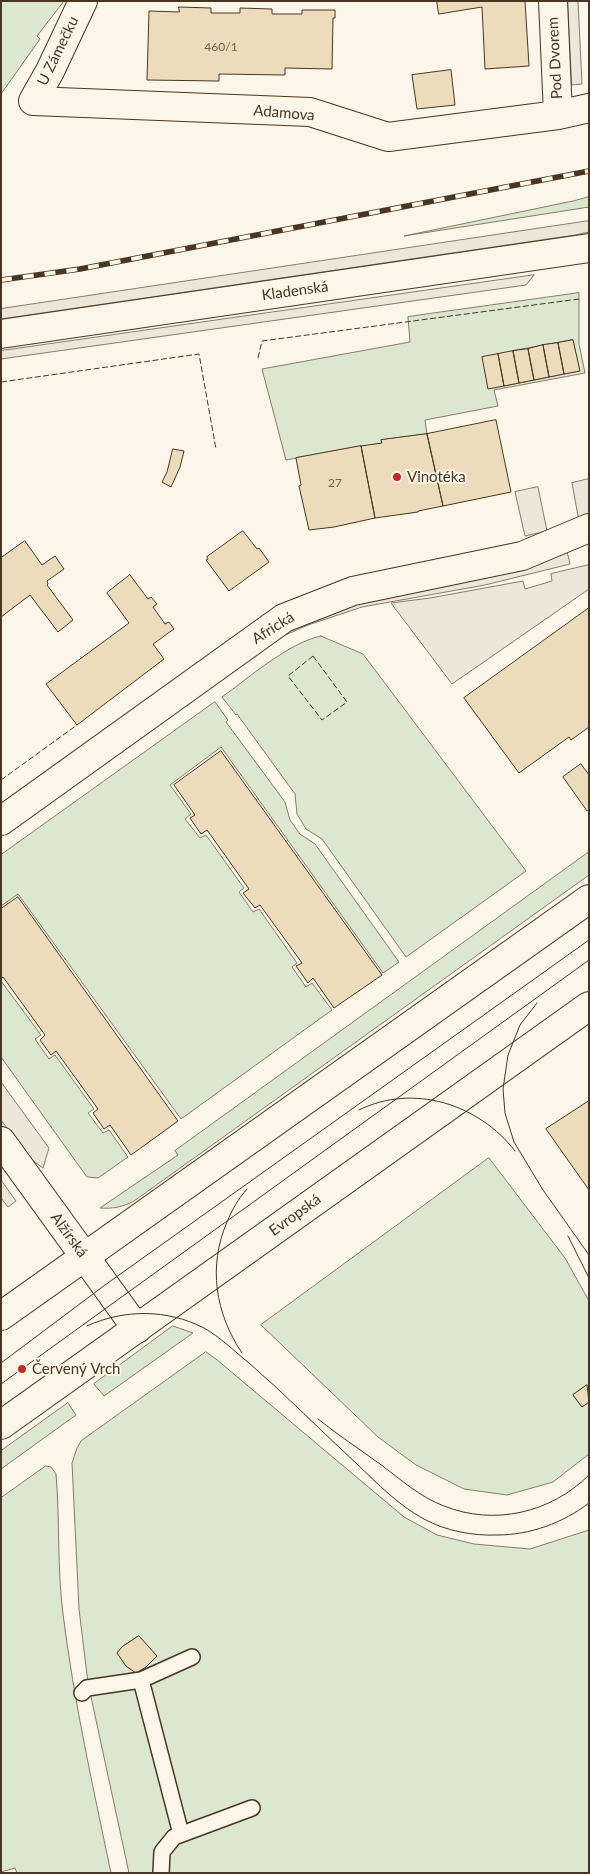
<!DOCTYPE html>
<meta charset="utf-8">
<style>
body{margin:0}
#map{position:relative;width:590px;height:1874px;overflow:hidden;background:#fbf6e9;font-family:Lato,sans-serif}
canvas{display:block}
.frame{position:absolute;inset:0;border:2px solid #4a3520;pointer-events:none}
</style>
<div id="map">
<canvas width="590" height="1874"></canvas>
<div class="frame"></div>
</div>
<script>
const context = document.querySelector('canvas').getContext('2d');
context.lineJoin = 'round';
function fill(path, color) {
  context.fillStyle = color;
  context.fill(path, 'evenodd');
}
function stroke(path, color, width, dash) {
  context.strokeStyle = color;
  context.lineWidth = width;
  context.lineCap = dash ? 'butt' : 'round';
  context.setLineDash(dash || []);
  context.stroke(path);
}
function write(font, color, halo, rows, align = 'center') {
  context.font = font + ' Lato,sans-serif';
  context.lineWidth = 4;
  context.setLineDash([]);
  context.textBaseline = 'middle';
  context.strokeStyle = halo;
  context.fillStyle = color;
  for (const [text, x, y, turn = 0] of rows) {
    context.save();
    context.translate(x, y);
    context.rotate((+turn || 0) * Math.PI / 180);
    context.textAlign = isNaN(turn) ? turn : align;
    if (halo) context.strokeText(text, 0, 0);
    context.fillText(text, 0, 0);
    context.restore();
  }
}
const green = new Path2D(`
 M1 1H64L37 36 40 39 1 94Z
 M589 197V207L404 236 573 201Z
 M579 293V344L585 373 494 390 498 406 425 420 427 434 381 440 382 443 286 460 262 369 410 342 408 317ZM573 340 579 371 504 386 513 351Z
 M321 636 363 654 526 871 406 957 322 839 306 829 297 814 295 794 237 714 236 715 222 697C250 677 288 643 321 636Z
 M215 702 228 720 226 722 285 802 290 820 300 834 315 844 399 962 383 973 221 747 170 785 191 814 185 819 200 838 206 835 244 888 239 892 253 912 259 909 297 963 292 967 306 987 312 983 332 1010 181 1119 18 894 1 906V855Z
 M589 852V875L134 1201C123 1207 113 1209 100 1208L178 1155 175 1151Z
 M1 981 41 1035 35 1039 49 1059 55 1055 94 1109 88 1113 103 1133 109 1130 128 1157 98 1178 87 1177 1 1057Z
 M489 1158 565 1258 589 1301V1387L587 1385 573 1395 582 1407 589 1402V1454L553 1482 507 1495 464 1489 416 1465 378 1437 261 1325Z
 M173 1326 193 1333 104 1396 94 1384Z
 M206 1352 216 1359 404 1517 437 1535 474 1544 530 1549 589 1530V1873H129L88 1683 79 1609 72 1463 77 1448 81 1441ZM139 1636 156 1656 146 1667 136 1673 126 1666 117 1653 122 1647Z
 M68 1403 76 1415 1 1469V1451Z
 M46 1466 51 1467 56 1474C60 1520 57 1568 63 1614 74 1702 93 1787 111 1873H17L15 1868 1 1872V1498Z`);
fill(green, '#dce7d0');
stroke(green, '#887966', 1);
const parking = new Path2D(`
 M568 1H578L582 84 572 85Z
 M589 221V232L575 235 1 319V309Z
 M534 275 526 285 1 359V351Z
 M589 479V525L580 527 572 483Z
 M538 487 547 531 525 536 515 492Z
 M567 551 570 564 485 585 362 607 308 625 281 637 304 615Z
 M589 565V589L452 684 391 603 430 598 523 581 525 589 552 581 551 574Z
 M1 1082 49 1148 43 1168 29 1158 1 1120Z
 M1 1180 16 1201 8 1207 1 1198Z`);
fill(parking, '#ede7d9');
stroke(parking, '#887966', 1);
const building = new Path2D(`
 M437 1H525L529 66 485 69 482 7 439 14Z
 M179 7 211 8V13H240V8L272 9V14H302V10H335V18H333L332 69 285 68V75L219 74V81L147 80 149 11 179 12Z
 M451 70 455 105 417 109 412 75Z
 M573 340 580 371 564 374 558 343Z
 M558 343 564 374 549 377 543 345Z
 M543 345 549 377 534 380 528 349Z
 M528 349 534 380 519 383 513 351Z
 M513 351 519 383 504 386 498 354Z
 M498 354 504 386 488 389 482 357Z
 M496 420 511 492 443 506 427 434Z
 M427 434 443 506 418 511V512L375 518 361 446 382 443 381 440Z
 M361 446 375 518 334 527 309 530 299 486 301 485 296 458Z
 M173 449 184 451 180 467 171 487 162 482 167 472Z
 M243 531 257 549 259 548 269 562 229 591 206 560 208 559 207 557Z
 M25 541 42 565 55 556 64 569 47 581 48 584 47 585 73 620 58 632 30 595 1 617V558Z
 M130 575 148 599 151 597 157 604 153 607 165 624 169 622 174 629 153 644 164 659 77 725 46 684 129 623 107 593Z
 M589 608V727L571 740 569 737 519 773 464 698Z
 M221 751 382 975 334 1008 313 978 308 983 296 966 302 963 260 905 255 908 243 893 249 889 207 830 201 834 190 818 195 815 174 785Z
 M581 764 589 775V810L587 811 563 777Z
 M18 897 178 1121 131 1155 110 1125 104 1129 93 1113 98 1109 56 1051 51 1055 40 1040 45 1035 3 977 1 978V909Z
 M589 1101V1190L546 1129Z
 M587 1385 589 1402 582 1407 573 1395Z
 M139 1636 157 1656 146 1667 136 1673 126 1666 117 1653 122 1647Z`);
fill(building, '#ecdcbc');
stroke(building, '#4a3520', 1);
const service = new Path2D(`
 M141 1680 181 1834
 M82 1693 87 1688 141 1680 192 1657
 M161 1873 162 1852 174 1837 252 1808`);
const minor = new Path2D(`
 M83 1 50 71 33 101 310 112 388 137 558 115 589 108
 M553 1 558 115
 M1 334 589 248
 M1 821 284 618 353 591 522 556 589 528
 M1 1141 137 1329`);
const primary = new Path2D(`
 M1 1316 589 899
 M1 1425 589 1006`);
stroke(service, '#4a3520', 18);
stroke(minor, '#4a3520', 30);
stroke(primary, '#4a3520', 30);
stroke(service, '#fbf6e9', 15);
stroke(minor, '#fbf6e9', 28);
stroke(primary, '#fbf6e9', 28);
stroke(new Path2D(`
 M537 1003 520 1025 508 1055 503 1089 505 1113 514 1142 543 1190 589 1255
 M359 1110C413 1083 479 1104 515 1151
 M568 1236 589 1278
 M87 1326C124 1309 167 1309 204 1328 220 1337 234 1351 249 1363 286 1395 321 1431 357 1464 378 1484 398 1505 424 1519 446 1531 473 1536 497 1535 530 1535 563 1523 589 1503
 M242 1353C215 1313 208 1266 227 1222 232 1210 238 1199 247 1189
 M1 1363 105 1285 589 940
 M1 1384 589 960
 M318 1419C338 1435 359 1449 380 1464 400 1479 420 1497 444 1506 494 1526 551 1513 589 1475`), '#4a3520', 1);
const rail = new Path2D(`
 M1 280 80 269 589 171`);
stroke(rail, '#4a3520', 5.5);
stroke(rail, '#fbf6e9', 4, [11]);
stroke(new Path2D(`
 M258 358 262 341 579 299
 M1 382 199 354 216 449
 M313 656 347 702 322 720 288 676Z
 M1 780 77 725`), '#4a3520', 1, [6, 2.5]);
for (const [x, y, r, color] of [
 [397,477,5,"#c62828"],
 [22,1369,5,"#c62828"]
]) {
  const dot = new Path2D();
  dot.arc(x, y, r, 0, 2 * Math.PI);
  context.fillStyle = color;
  context.fill(dot);
  stroke(dot, '#fbf6e9', 2);
}
write('12px', '#725f47', null, [
 ["460/1",221,47],
 ["27",335,483]
]);
write('15px', '#4a3520', '#fbf6e9', [
 ["U Zámečku",58,51,-64],
 ["Pod Dvorem",555,58,-93],
 ["Adamova",284,113,5],
 ["Kladenská",295,291,-8],
 ["Africká",273,628,-32],
 ["Evropská",295,1215,-36],
 ["Alžírská",69,1235,54]
]);
write('15px', '#4a3520', '#fbf6e9', [
 ["Vinotéka",407,477],
 ["Červený Vrch",32,1369]
], 'left');
</script>
